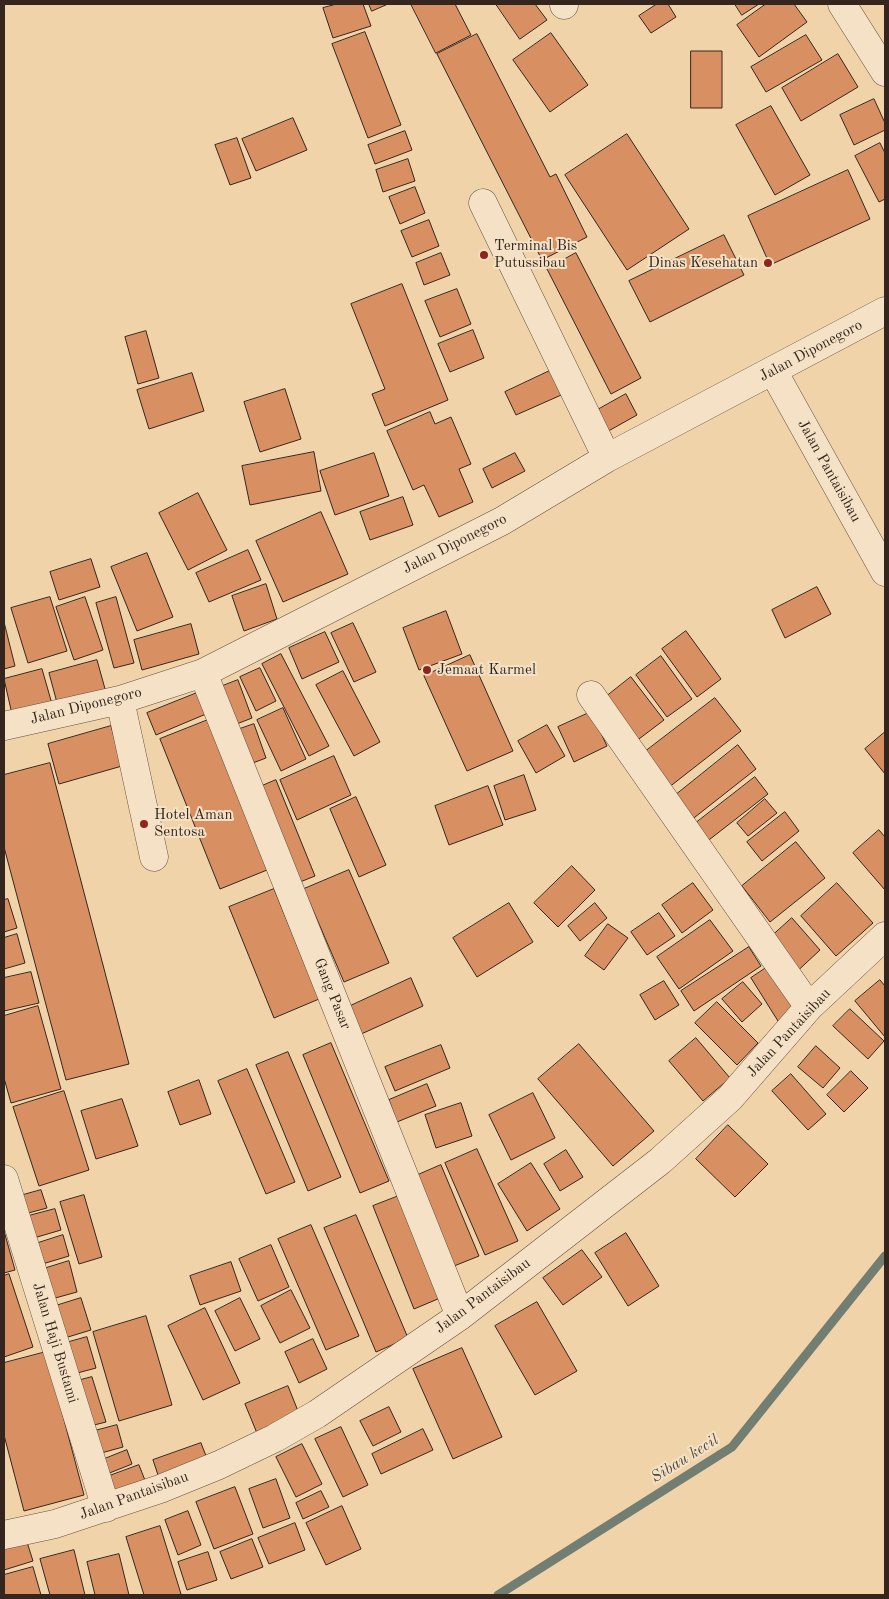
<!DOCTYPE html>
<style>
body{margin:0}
#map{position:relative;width:889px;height:1599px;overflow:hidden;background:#f0d3a8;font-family:"Old Standard TT",serif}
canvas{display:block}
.frame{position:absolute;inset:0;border:5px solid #34261f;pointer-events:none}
</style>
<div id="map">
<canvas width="889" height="1599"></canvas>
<div class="frame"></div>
</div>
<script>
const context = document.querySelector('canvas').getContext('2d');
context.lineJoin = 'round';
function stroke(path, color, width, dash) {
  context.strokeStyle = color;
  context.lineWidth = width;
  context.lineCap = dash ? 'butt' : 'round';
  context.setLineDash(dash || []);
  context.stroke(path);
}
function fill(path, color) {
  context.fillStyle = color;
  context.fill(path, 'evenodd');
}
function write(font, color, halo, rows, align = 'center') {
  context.font = font + ' "Old Standard TT",serif';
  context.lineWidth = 4;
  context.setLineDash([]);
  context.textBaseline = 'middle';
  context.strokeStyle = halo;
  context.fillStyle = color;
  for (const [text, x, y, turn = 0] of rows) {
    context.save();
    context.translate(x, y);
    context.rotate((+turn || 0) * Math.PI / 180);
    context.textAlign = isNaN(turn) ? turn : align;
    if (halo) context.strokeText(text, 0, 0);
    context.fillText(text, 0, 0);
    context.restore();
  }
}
stroke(new Path2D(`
 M498 1595 732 1447 885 1256`), '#717e71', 9);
const building = new Path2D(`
 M337 4H363L371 26 333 38 323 8Z
 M369 4H388L372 11Z
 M411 4H455L471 35 436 53Z
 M496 4H535L547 20 520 39Z
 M657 4H668L676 17 651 33 639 16Z
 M735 4H759L742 15Z
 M766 4H794L807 22 759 57 737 25Z
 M365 32 401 125 368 138 332 44Z
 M551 33 588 85 550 112 513 60Z
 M477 34 550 177 556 174 587 237 542 260 437 54Z
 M806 35 822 60 766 92 751 67Z
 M691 51H722V108H691Z
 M838 54 858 87 801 121 782 88Z
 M874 99 885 123V130L854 145 840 115Z
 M771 106 810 175 775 195 736 125Z
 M293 118 307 150 256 171 242 139Z
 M405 131 412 150 375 164 368 145Z
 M627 134 689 229 627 270 565 175Z
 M237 138 251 178 230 185 215 145Z
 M880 143 885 153V199L879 202 855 156Z
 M408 159 415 181 383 192 376 170Z
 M848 170 870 219 770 265 748 216Z
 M415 187 425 213 400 224 389 197Z
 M429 220 439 246 412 257 401 231Z
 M724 235 744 275 650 322 629 281Z
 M441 253 450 275 424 285 416 263Z
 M576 253 641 378 611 394 547 269Z
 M402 284 448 400 385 426 372 394 385 389 351 304Z
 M457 289 471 324 440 337 425 301Z
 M473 330 484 358 450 372 438 344Z
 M146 331 159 378 138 384 125 337Z
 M556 368 568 392 516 415 505 392Z
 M192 373 204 411 149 429 137 390Z
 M285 389 301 439 260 452 244 402Z
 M626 394 637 415 603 434 592 413Z
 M430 412 435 424 451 417 471 464 459 469 473 502 439 517 424 485 413 490 387 431Z
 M314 452 321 491 250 505 242 466Z
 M374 453 389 496 335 515 320 471Z
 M515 453 525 471 492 488 483 469Z
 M198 493 227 550 188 570 159 513Z
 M403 497 413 525 370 540 360 512Z
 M321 512 348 574 283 602 256 541Z
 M248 550 261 580 209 602 196 573Z
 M147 553 173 617 137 631 111 567Z
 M91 559 100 587 59 600 50 572Z
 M266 584 277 619 244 631 232 596Z
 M817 587 831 614 785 638 772 610Z
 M50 597 67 651 28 663 11 608Z
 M85 597 103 650 74 660 56 607Z
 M116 597 134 663 114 668 96 603Z
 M446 611 462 654 419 670 403 628Z
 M4 622 15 666 4 669Z
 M353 623 376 672 354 682 331 633Z
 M191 624 199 654 142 670 134 640Z
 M686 631 721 679 697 697 662 649Z
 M325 632 339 662 302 679 289 648Z
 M281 654 329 746 309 756 262 664Z
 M470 655 513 751 467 771 424 676Z
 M661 656 692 699 667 717 636 675Z
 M97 660 107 696 59 710 49 673Z
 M260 668 276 701 256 711 240 677Z
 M42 669 52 704 12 714 4 679Z
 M343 671 380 742 354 756 316 685Z
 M631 677 664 720 635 742 602 700Z
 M238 680 252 718 234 725 220 687Z
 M197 693 206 714 156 735 147 713Z
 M715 698 741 731 659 795 633 761Z
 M283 708 306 759 281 771 257 720Z
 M591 712 607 746 574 762 558 727Z
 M213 718 272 868 220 889 160 739Z
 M254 724 266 758 250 764 237 730Z
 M547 725 565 756 536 773 518 741Z
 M111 726 122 766 59 784 48 744Z
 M885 732V774L865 749Z
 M738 745 756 769 690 821 672 798Z
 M334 756 351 795 297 820 280 780Z
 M50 763 129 1064 66 1080 4 847V775Z
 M524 775 536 810 505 820 494 786Z
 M755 777 768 794 705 843 692 826Z
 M276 780 315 876 295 884 255 789Z
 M488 786 503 825 449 845 435 806Z
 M356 797 386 865 359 877 330 809Z
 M765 799 777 813 748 836 737 823Z
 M785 812 799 831 762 861 747 842Z
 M879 830 885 837V890L853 853Z
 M796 842 825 878 770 922 742 886Z
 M572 866 595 890 558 927 534 903Z
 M349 870 389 963 344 982 304 889Z
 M693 883 713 910 682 933 662 905Z
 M837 883 873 923 836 956 801 916Z
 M274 889 319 999 274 1018 229 907Z
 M8 899 17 928 4 932V900Z
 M509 903 533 942 477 977 453 938Z
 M595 903 607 918 580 941 568 926Z
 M659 913 675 936 647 955 631 932Z
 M792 918 820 950 791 977 762 945Z
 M710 920 733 951 679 989 657 957Z
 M608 924 628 938 604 970 585 956Z
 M17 934 25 963 4 969V938Z
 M749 947 761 966 694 1011 681 991Z
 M775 962 807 1013 783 1029 751 978Z
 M31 972 39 1003 4 1011V978Z
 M411 978 423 1006 359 1035 346 1008Z
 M880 980 885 986V1037L855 1001Z
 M664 981 679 1005 655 1020 640 995Z
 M743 982 762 1004 742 1022 722 999Z
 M717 1002 758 1043 737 1065 695 1023Z
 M38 1006 61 1089 11 1103 4 1078V1016Z
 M850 1009 884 1041 868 1059 833 1026Z
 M696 1038 730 1078 703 1101 669 1061Z
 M331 1043 389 1181 360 1193 303 1055Z
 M579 1044 654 1131 613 1166 538 1079Z
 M441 1045 450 1068 395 1091 385 1067Z
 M816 1046 840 1068 823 1088 798 1067Z
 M288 1052 341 1177 308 1191 256 1065Z
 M247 1069 295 1182 266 1194 218 1081Z
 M851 1071 868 1088 844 1112 827 1095Z
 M791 1074 826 1114 808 1130 772 1091Z
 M199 1080 211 1114 180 1125 168 1092Z
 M427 1084 436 1106 397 1122 389 1100Z
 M64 1091 89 1170 39 1186 13 1107Z
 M533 1093 555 1138 511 1160 489 1115Z
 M122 1099 138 1146 96 1159 81 1111Z
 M461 1103 472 1136 436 1148 425 1115Z
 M728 1125 768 1164 735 1197 696 1159Z
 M477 1149 518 1241 485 1255 445 1163Z
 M566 1150 583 1177 560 1191 544 1164Z
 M531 1163 560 1209 527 1231 498 1184Z
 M441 1165 479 1256 449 1268 411 1178Z
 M41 1190 47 1208 21 1215 16 1197Z
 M404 1194 445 1296 414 1309 373 1206Z
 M84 1195 102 1257 79 1264 60 1202Z
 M55 1209 61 1230 27 1240 21 1218Z
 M356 1215 408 1338 376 1352 324 1228Z
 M311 1225 359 1336 326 1350 278 1239Z
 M4 1231 15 1270 4 1273Z
 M626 1233 659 1286 628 1306 595 1253Z
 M63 1235 69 1256 39 1265 32 1245Z
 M271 1245 289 1287 258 1301 239 1259Z
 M582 1250 602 1277 563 1305 543 1278Z
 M69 1261 77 1292 48 1300 40 1270Z
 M231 1262 241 1291 200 1305 190 1276Z
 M9 1274 33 1347 4 1357V1276Z
 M291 1290 310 1328 280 1343 261 1306Z
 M81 1298 91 1330 58 1340 49 1308Z
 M240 1298 260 1339 235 1351 215 1311Z
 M537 1302 577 1371 535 1395 495 1326Z
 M205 1308 240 1383 203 1400 168 1326Z
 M146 1316 172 1405 119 1421 93 1332Z
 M87 1337 96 1368 70 1375 62 1344Z
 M313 1339 327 1369 299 1383 285 1352Z
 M462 1348 502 1437 453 1459 413 1369Z
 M46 1352 84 1495 24 1511 4 1435V1363Z
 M92 1377 106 1422 86 1427 73 1382Z
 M288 1386 302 1421 259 1438 245 1404Z
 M389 1407 401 1432 373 1446 360 1421Z
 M117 1425 123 1447 94 1455 87 1433Z
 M341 1427 368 1485 343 1497 315 1439Z
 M423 1429 433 1450 381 1474 372 1454Z
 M201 1443 210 1466 161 1484 153 1460Z
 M302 1444 322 1484 296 1497 276 1457Z
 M127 1450 132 1464 102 1476 97 1462Z
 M139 1465 148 1488 114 1501 104 1478Z
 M276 1479 290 1518 263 1528 249 1489Z
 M235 1487 253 1534 214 1549 196 1502Z
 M321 1491 329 1507 303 1519 296 1503Z
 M342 1506 361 1549 326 1565 306 1523Z
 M188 1511 201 1545 178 1555 165 1520Z
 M295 1523 305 1550 269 1564 258 1538Z
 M160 1526 181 1594 178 1595H144L126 1537Z
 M252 1539 263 1567 231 1579 220 1552Z
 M27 1542 33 1561 4 1570V1549Z
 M74 1550 85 1595H50L40 1559Z
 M208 1552 217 1580 187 1590 178 1562Z
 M119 1554 129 1595H95L87 1562Z
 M33 1567 41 1595H4V1575Z`);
fill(building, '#d89063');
stroke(building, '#34261f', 1);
const minor = new Path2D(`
 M564 4V5
 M842 4 885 72
 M483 203 607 458
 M773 371 885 572
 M203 673 460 1316
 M591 695 809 1007
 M120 700 154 857
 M4 726 120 700 203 673 502 521 607 458 885 311
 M4 1179 106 1508
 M4 1535 55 1524 160 1489 219 1465 275 1438 317 1414 460 1316 660 1161 730 1098 809 1007 885 936`);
stroke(minor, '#635141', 29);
stroke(minor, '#f5e2c6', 28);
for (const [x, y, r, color] of [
 [484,255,5,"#8f2418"],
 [768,263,5,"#8f2418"],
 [427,670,5,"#8f2418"],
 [144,824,5,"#8f2418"]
]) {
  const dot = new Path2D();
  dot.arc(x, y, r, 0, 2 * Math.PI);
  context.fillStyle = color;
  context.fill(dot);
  stroke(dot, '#f5e2c6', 2);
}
write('15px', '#34261f', '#f5e2c6', [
 ["Terminal Bis",494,246],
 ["Putussibau",494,263],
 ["Dinas Kesehatan",758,263,"right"],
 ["Jemaat Karmel",437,670],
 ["Hotel Aman",154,815],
 ["Sentosa",154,832]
], 'left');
write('15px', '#34261f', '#f5e2c6', [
 ["Jalan Diponegoro",811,351,-28],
 ["Jalan Pantaisibau",829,471,61],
 ["Jalan Diponegoro",455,544,-27],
 ["Jalan Diponegoro",86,706,-14],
 ["Gang Pasar",332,994,68],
 ["Jalan Pantaisibau",789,1033,-47],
 ["Jalan Pantaisibau",483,1296,-37],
 ["Jalan Haji Bustami",55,1343,73],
 ["Jalan Pantaisibau",134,1496,-20]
]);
write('italic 16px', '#4e4a41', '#f5e2c6', [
 ["Sibau kecil",685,1459,-32]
]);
</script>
